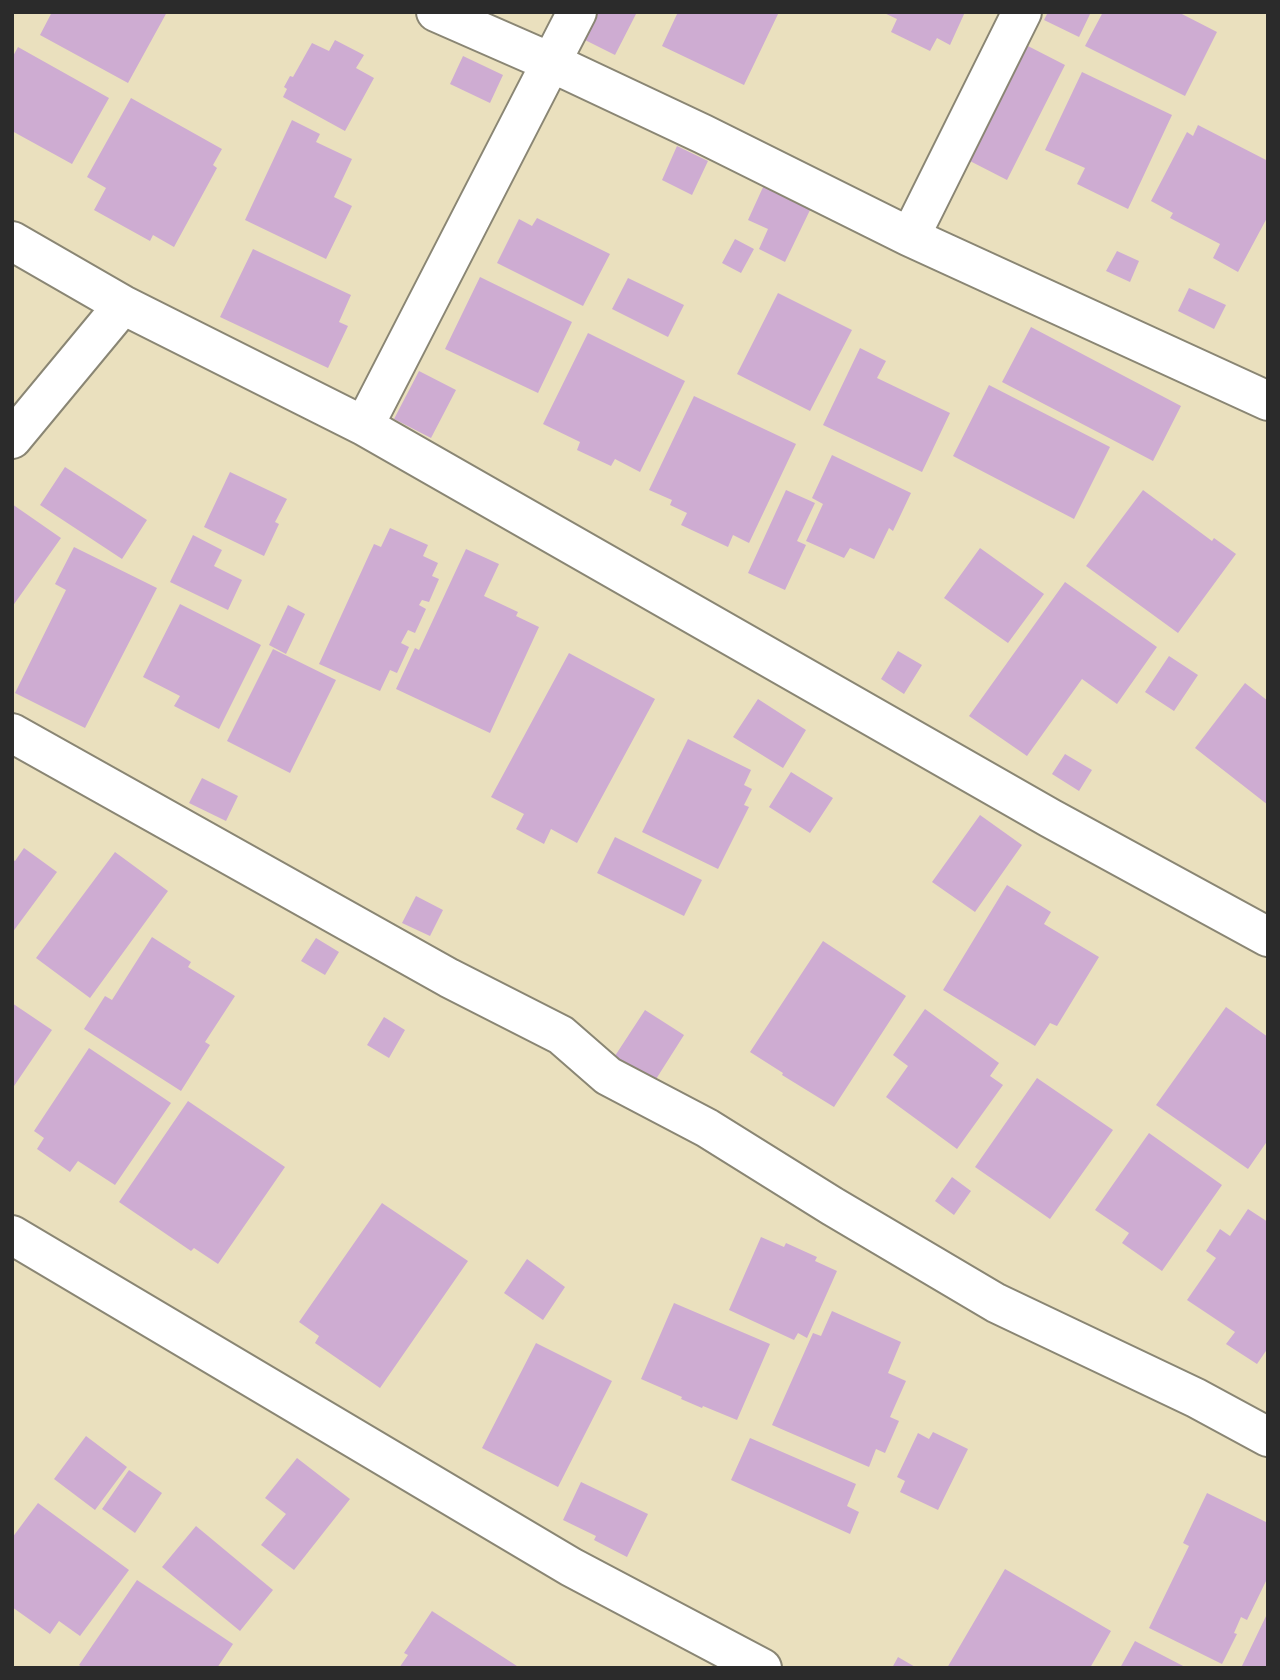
<!DOCTYPE html>
<style>
body{margin:0}
#map{position:relative;width:1280px;height:1680px;overflow:hidden;background:#eae0be;font-family:Itim,sans-serif}
canvas{display:block}
.frame{position:absolute;inset:0;border:14px solid #2b2b2b;pointer-events:none}
</style>
<div id="map">
<canvas width="1280" height="1680"></canvas>
<div class="frame"></div>
</div>
<script>
const context = document.querySelector('canvas').getContext('2d');
context.lineJoin = 'round';
function fill(path, color) {
  context.fillStyle = color;
  context.fill(path, 'evenodd');
}
function stroke(path, color, width, dash) {
  context.strokeStyle = color;
  context.lineWidth = width;
  context.lineCap = dash ? 'butt' : 'round';
  context.setLineDash(dash || []);
  context.stroke(path);
}
fill(new Path2D(`
 M52 12H167L128 83 40 35Z
 M589 12H632L636 14 615 55 577 36Z
 M678 12H779L744 85 662 46Z
 M882 12H965L950 45 937 38 930 51 891 32 897 19Z
 M1048 12H1091L1079 37 1044 20Z
 M1103 12H1178L1217 32 1185 96 1085 46Z
 M335 40 364 55 356 68 374 78 345 131 283 97 287 89 284 87 290 76 293 77 312 43 329 51Z
 M1026 45 1065 65 1007 180 968 160Z
 M18 47 109 98 72 164 12 131V58Z
 M463 56 503 75 490 103 450 84Z
 M1082 72 1172 115 1128 209 1077 184 1085 168 1045 150Z
 M131 98 222 149 213 165 217 168 174 247 153 235 150 241 94 210 106 188 87 177Z
 M292 120 320 134 316 142 352 159 334 197 352 206 326 259 245 220Z
 M1198 125 1268 161V216L1238 272 1213 258 1220 244 1170 218 1173 213 1151 201 1187 132 1193 136Z
 M677 146 708 161 692 195 662 180Z
 M764 185 811 208 785 262 759 249 768 229 748 220Z
 M537 218 610 254 583 306 497 263 519 219 532 226Z
 M735 239 754 249 741 273 722 263Z
 M253 249 351 295 339 322 348 326 328 368 220 317Z
 M1117 251 1139 261 1130 282 1106 271Z
 M480 277 572 322 538 393 445 349Z
 M628 278 684 305 668 337 612 309Z
 M1189 288 1226 305 1214 329 1178 311Z
 M778 293 852 330 810 411 737 374Z
 M1031 327 1181 406 1153 461 1002 382Z
 M588 333 685 381 640 472 615 459 611 466 577 450 580 442 543 424Z
 M860 348 886 361 877 378 950 413 922 472 823 425Z
 M419 371 456 390 431 438 394 419Z
 M989 385 1110 447 1074 519 953 456Z
 M694 396 796 444 749 543 733 535 728 547 681 525 687 513 670 505 672 500 649 490Z
 M832 455 911 493 893 531 889 528 874 559 850 548 844 558 806 541 823 504 812 498Z
 M65 467 147 520 122 559 40 505Z
 M230 472 287 499 275 522 279 524 264 556 204 527Z
 M786 490 815 503 797 541 806 545 785 590 748 573Z
 M1143 490 1212 541 1214 538 1236 554 1178 633 1086 566Z
 M12 504 61 538 12 607Z
 M390 528 428 545 423 556 438 563 432 576 439 579 429 602 422 600 419 605 426 609 415 633 408 630 401 643 409 647 397 673 390 670 380 691 319 664 374 544 381 547Z
 M193 535 222 550 214 566 242 580 228 610 170 582Z
 M74 547 157 588 85 728 15 693 66 590 55 584Z
 M980 548 1044 594 1008 643 944 598Z
 M466 549 499 564 484 596 518 612 516 616 539 627 490 733 396 689 415 648 419 650Z
 M1065 582 1157 647 1117 704 1082 679 1027 756 969 716Z
 M180 604 261 645 219 729 174 706 180 696 143 677Z
 M288 605 305 614 286 654 269 645Z
 M273 649 336 680 290 773 227 741Z
 M898 651 922 665 904 694 881 679Z
 M569 653 655 699 577 843 551 829 544 844 516 829 524 814 491 797Z
 M1169 656 1198 675 1174 711 1145 692Z
 M1245 683 1268 701V805L1195 748Z
 M758 699 806 730 783 768 733 737Z
 M688 739 751 770 744 785 752 789 744 805 749 807 718 869 642 832Z
 M1065 754 1092 770 1079 791 1052 774Z
 M791 772 833 798 810 833 769 807Z
 M202 778 238 796 226 821 189 803Z
 M980 815 1022 845 975 912 932 882Z
 M615 837 702 880 684 916 597 873Z
 M24 848 57 872 12 933V859L15 861Z
 M115 852 168 891 90 998 36 958Z
 M1007 885 1051 912 1044 924 1099 957 1057 1026 1050 1023 1035 1046 943 990Z
 M416 896 443 910 430 936 402 923Z
 M152 937 191 962 188 967 235 996 205 1042 210 1045 181 1091 84 1029 105 996 112 1000Z
 M316 938 339 952 325 975 301 961Z
 M823 941 906 996 834 1107 782 1075 783 1073 750 1052Z
 M12 1003 52 1030 12 1089Z
 M1226 1007 1268 1037V1140L1248 1169 1156 1105Z
 M925 1009 999 1063 990 1076 1003 1085 957 1149 886 1097 908 1066 893 1055Z
 M645 1010 684 1035 651 1087 611 1062Z
 M384 1017 405 1030 389 1058 367 1045Z
 M89 1048 171 1103 115 1185 78 1161 70 1172 37 1149 44 1138 34 1131Z
 M1037 1078 1113 1130 1050 1219 975 1167Z
 M188 1101 285 1167 218 1264 194 1248 191 1251 119 1202Z
 M1149 1133 1222 1185 1162 1271 1122 1243 1129 1233 1095 1210Z
 M952 1177 971 1191 954 1215 935 1201Z
 M382 1203 468 1261 380 1388 315 1343 319 1336 299 1322Z
 M1248 1209 1268 1222V1348L1257 1364 1226 1344 1235 1332 1187 1300 1216 1258 1206 1251 1220 1229 1230 1236Z
 M761 1237 784 1247 786 1243 817 1257 815 1261 837 1271 807 1338 798 1333 794 1340 729 1310Z
 M527 1259 565 1287 543 1320 504 1293Z
 M674 1303 770 1344 737 1420 703 1406 702 1408 681 1399 682 1397 641 1379Z
 M832 1311 901 1342 888 1373 906 1381 890 1417 899 1421 885 1453 876 1449 869 1467 772 1425 813 1333 821 1336Z
 M536 1343 612 1381 558 1487 482 1448Z
 M933 1432 968 1449 938 1510 900 1492 905 1481 897 1477 918 1433 929 1439Z
 M86 1436 127 1467 95 1510 54 1479Z
 M750 1438 856 1484 847 1506 859 1512 850 1534 731 1480Z
 M297 1458 350 1499 294 1570 261 1545 286 1514 265 1498Z
 M129 1470 162 1493 135 1533 102 1509Z
 M581 1482 648 1514 627 1557 594 1540 596 1536 563 1520Z
 M1207 1493 1268 1523V1577L1247 1620 1241 1617 1234 1633 1237 1634 1222 1664 1149 1628 1189 1546 1183 1543Z
 M38 1503 129 1570 80 1636 59 1621 50 1634 12 1607V1538Z
 M196 1526 273 1590 240 1631 162 1567Z
 M1005 1569 1111 1631 1090 1668H947Z
 M137 1580 233 1644 217 1668H84L79 1665Z
 M432 1611 520 1668H399L408 1655 404 1653Z
 M1268 1612V1668H1241Z
 M1135 1641 1187 1668H1120Z
 M898 1657 917 1668H892Z`), '#ceacd2');
const minor = new Path2D(`
 M436 12 550 62 703 134 910 237 1268 401
 M910 237 1022 12
 M12 241 123 305 364 426 1050 818 1268 937
 M364 426 577 12
 M12 439 123 305
 M12 733 449 978 561 1035 608 1076 707 1128 832 1206 996 1303 1196 1398 1268 1437
 M12 1235 571 1567 762 1668`);
stroke(minor, '#8a8674', 42);
stroke(minor, '#fff', 38);
</script>
